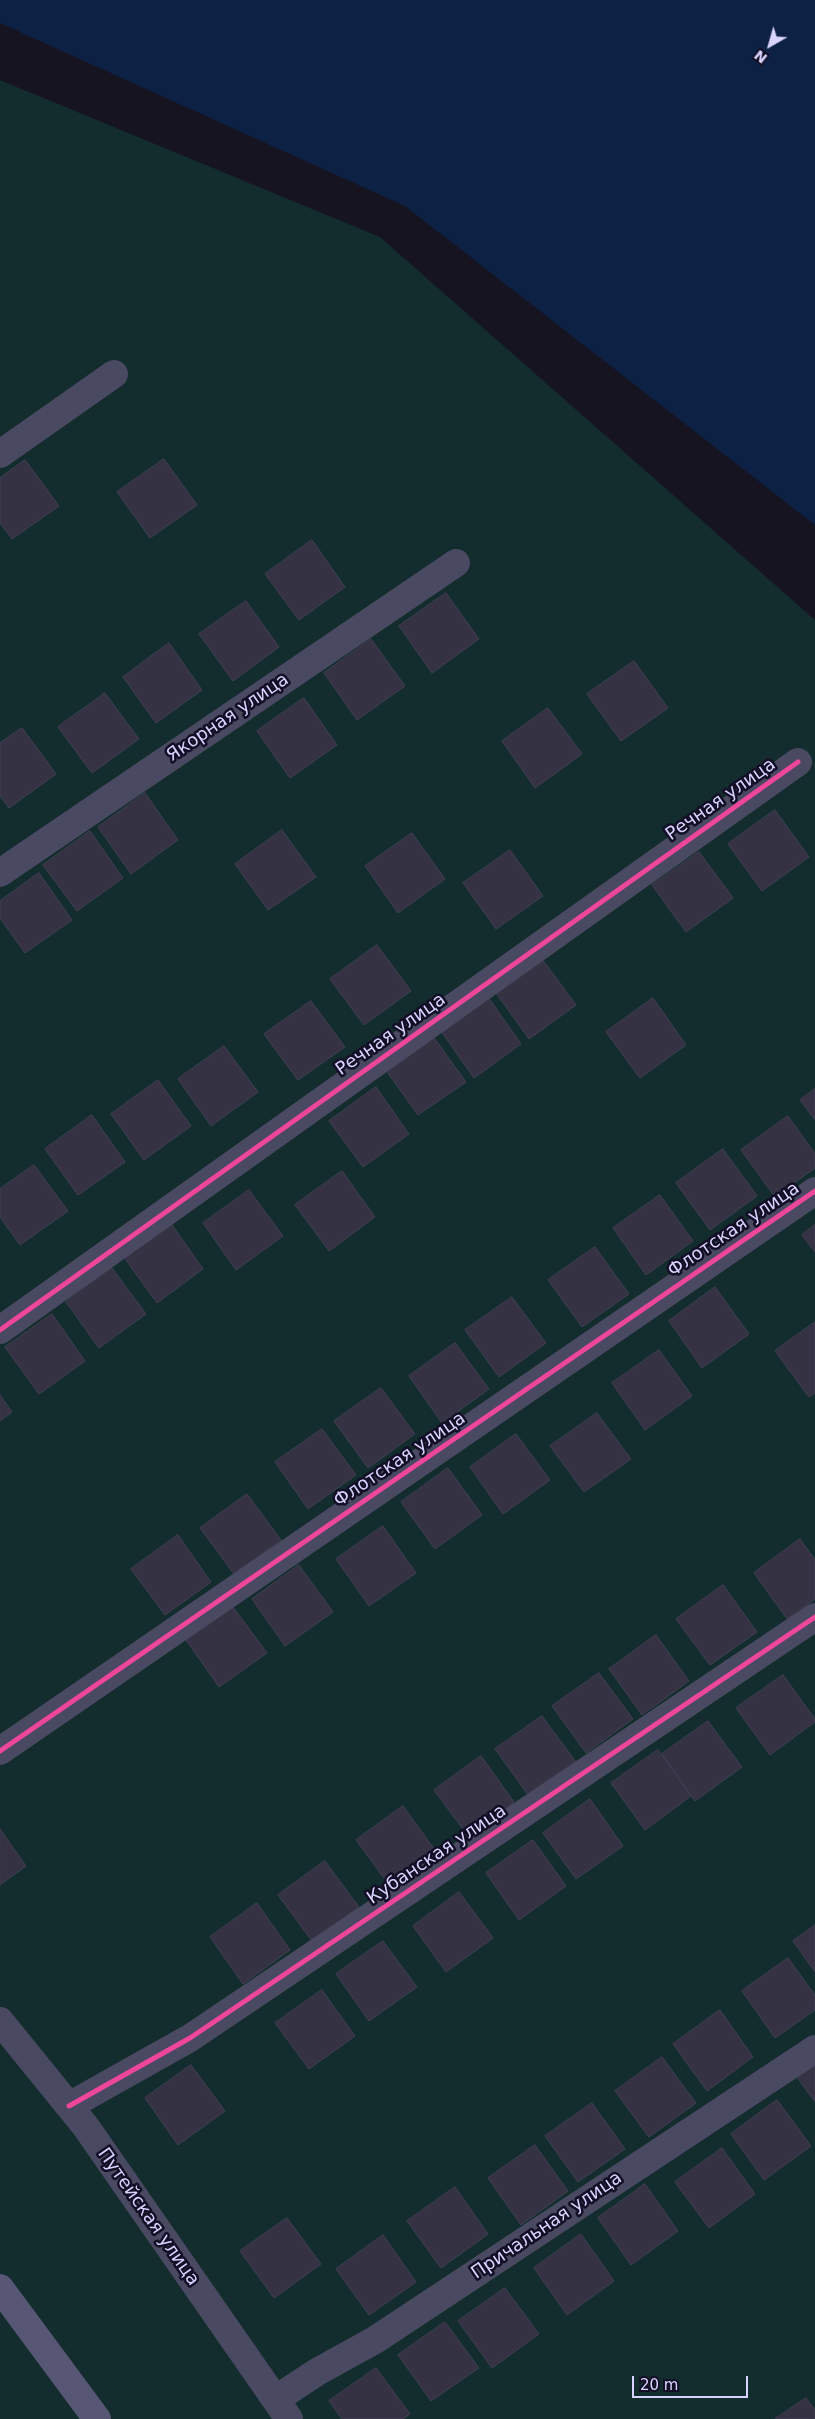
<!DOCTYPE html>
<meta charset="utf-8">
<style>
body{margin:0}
#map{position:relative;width:815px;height:2419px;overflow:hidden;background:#161421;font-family:"DejaVu Sans",sans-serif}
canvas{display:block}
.north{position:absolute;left:745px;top:20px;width:50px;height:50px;-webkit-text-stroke:4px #130f26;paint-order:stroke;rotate:218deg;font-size:14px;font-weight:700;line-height:20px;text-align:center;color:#d9d4ff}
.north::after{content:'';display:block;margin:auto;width:18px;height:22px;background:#d9d4ff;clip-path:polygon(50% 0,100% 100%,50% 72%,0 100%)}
.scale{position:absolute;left:632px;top:2376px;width:116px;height:22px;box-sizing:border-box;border:2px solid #d9d4ff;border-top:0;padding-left:6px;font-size:15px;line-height:18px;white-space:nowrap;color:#d9d4ff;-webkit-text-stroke:4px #130f26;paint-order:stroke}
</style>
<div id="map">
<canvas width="815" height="2419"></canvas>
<div class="north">N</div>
<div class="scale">20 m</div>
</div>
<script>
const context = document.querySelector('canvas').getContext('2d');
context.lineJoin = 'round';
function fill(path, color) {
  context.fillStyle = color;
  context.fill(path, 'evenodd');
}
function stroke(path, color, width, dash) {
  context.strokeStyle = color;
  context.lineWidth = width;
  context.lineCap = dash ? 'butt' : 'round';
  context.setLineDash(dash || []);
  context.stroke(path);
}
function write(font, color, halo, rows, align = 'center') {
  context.font = font + ' "DejaVu Sans",sans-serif';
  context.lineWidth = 5;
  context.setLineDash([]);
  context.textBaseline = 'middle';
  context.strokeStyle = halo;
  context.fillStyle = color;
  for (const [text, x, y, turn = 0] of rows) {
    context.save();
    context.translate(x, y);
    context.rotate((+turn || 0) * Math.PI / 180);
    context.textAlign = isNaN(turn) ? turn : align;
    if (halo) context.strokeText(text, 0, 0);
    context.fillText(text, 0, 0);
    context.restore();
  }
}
fill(new Path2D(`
 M0 80 380 237 815 620V2419H0Z`), '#132c2d');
fill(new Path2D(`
 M0 0H815V525L405 206 0 23Z`), '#0d2144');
const building = new Path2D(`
 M164 459 197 505 150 538 117 492Z
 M25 460 59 506 12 539 0 523V478Z
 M312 540 345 587 299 620 265 574Z
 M446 593 479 639 432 673 399 626Z
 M246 601 279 647 233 681 199 634Z
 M371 639 405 686 357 720 324 673Z
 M169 643 202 690 156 723 123 677Z
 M634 661 668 708 621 741 587 694Z
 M105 693 139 739 92 773 58 727Z
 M304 698 337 745 290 778 257 731Z
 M548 708 582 754 535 788 502 741Z
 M22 728 56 774 9 808 0 796V743Z
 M145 793 178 840 131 874 98 827Z
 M775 810 809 857 762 891 728 844Z
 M282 830 316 877 268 910 235 864Z
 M90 831 123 878 77 911 43 865Z
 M412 833 445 879 398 913 365 866Z
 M510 850 543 896 496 929 463 883Z
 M699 852 733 898 686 932 652 885Z
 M39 873 72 920 25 953 0 918V901Z
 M377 945 411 991 364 1025 330 979Z
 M542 959 576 1005 529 1039 496 993Z
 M488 997 521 1044 474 1078 441 1031Z
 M653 998 686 1045 640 1078 606 1032Z
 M311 1001 345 1047 298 1080 264 1034Z
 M432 1035 466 1082 418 1115 385 1069Z
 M224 1046 258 1092 211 1126 178 1079Z
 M158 1080 191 1126 144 1160 111 1114Z
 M376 1087 409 1134 363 1167 329 1121Z
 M815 1089V1120L800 1100Z
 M92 1115 125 1162 78 1195 45 1149Z
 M788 1116 815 1154V1168L775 1197 741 1150Z
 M723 1149 757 1196 710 1230 676 1183Z
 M34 1165 68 1211 20 1245 0 1217V1189Z
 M342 1171 375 1217 329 1251 295 1205Z
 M249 1190 283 1236 236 1270 203 1223Z
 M660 1195 693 1241 646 1275 613 1228Z
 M170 1222 203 1269 157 1303 123 1256Z
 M815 1225V1252L802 1235Z
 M595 1247 629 1294 582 1327 548 1280Z
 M112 1268 146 1314 99 1348 66 1302Z
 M715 1287 749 1334 702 1368 669 1321Z
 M512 1297 546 1343 499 1377 465 1330Z
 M52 1314 85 1361 39 1394 5 1347Z
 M815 1322V1393L809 1397 775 1351Z
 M455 1343 489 1389 442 1423 409 1376Z
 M659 1350 692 1396 645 1430 612 1383Z
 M381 1388 415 1434 368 1468 334 1421Z
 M0 1395 12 1412 0 1421Z
 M597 1413 631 1459 584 1492 550 1446Z
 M322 1429 356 1475 308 1509 275 1462Z
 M516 1434 550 1480 503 1514 470 1467Z
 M448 1468 482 1515 435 1549 401 1502Z
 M247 1494 281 1540 234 1574 200 1528Z
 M383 1526 416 1573 369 1606 336 1559Z
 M178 1535 211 1582 165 1615 131 1569Z
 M800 1539 815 1560V1599L787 1619 754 1573Z
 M299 1565 333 1612 285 1646 252 1599Z
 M723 1585 757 1632 710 1665 676 1619Z
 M233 1607 267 1653 219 1687 186 1640Z
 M656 1635 689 1681 642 1715 609 1669Z
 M599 1673 633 1719 586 1753 552 1706Z
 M783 1675 815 1719V1722L770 1755 736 1708Z
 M542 1716 576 1762 529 1796 495 1749Z
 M708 1721 742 1767 695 1801 662 1754Z
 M658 1750 691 1796 645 1830 611 1783Z
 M481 1756 514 1802 468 1836 434 1790Z
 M590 1799 623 1846 576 1879 543 1833Z
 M403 1806 437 1853 390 1886 356 1840Z
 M0 1829 26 1866 0 1885Z
 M533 1840 566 1886 519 1920 486 1873Z
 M325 1861 359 1907 312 1941 278 1895Z
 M459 1892 493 1938 446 1972 413 1926Z
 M257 1903 290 1950 243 1984 210 1937Z
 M815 1925V1972L793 1941Z
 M383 1941 417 1987 369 2021 336 1974Z
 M788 1958 815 1995V2010L775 2038 742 1991Z
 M322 1990 355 2036 309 2069 275 2023Z
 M720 2010 753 2057 707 2091 673 2044Z
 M662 2057 696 2103 649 2137 615 2091Z
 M815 2063V2102L796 2076Z
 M191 2065 225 2111 178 2145 145 2098Z
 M777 2100 811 2146 764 2180 731 2134Z
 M592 2103 625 2149 578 2182 545 2136Z
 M535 2145 568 2191 521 2225 488 2178Z
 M722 2148 755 2194 709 2228 675 2182Z
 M645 2184 678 2231 631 2265 598 2218Z
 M455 2187 488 2234 441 2268 407 2221Z
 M287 2218 321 2264 274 2298 240 2251Z
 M581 2234 614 2281 567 2315 534 2268Z
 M383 2235 416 2282 369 2315 336 2269Z
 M505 2288 539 2334 492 2368 458 2321Z
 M445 2322 479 2368 431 2401 398 2355Z
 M376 2368 410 2414 403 2419H342L329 2401Z
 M806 2398 815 2410V2419H775Z`);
fill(building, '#343243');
stroke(building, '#433f54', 1);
stroke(new Path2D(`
 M0 454 114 374
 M0 873 456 563
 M0 1330 798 762
 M0 1751 815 1191
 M0 2021 86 2127 289 2419
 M69 2106 190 2038 815 1617
 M276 2399 317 2372 375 2340 815 2049`), '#4a4962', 28);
stroke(new Path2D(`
 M0 2288 97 2419`), '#575674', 28);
stroke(new Path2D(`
 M0 1330 798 762
 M0 1751 815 1191
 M69 2106 190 2038 815 1617`), '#ed469a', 5);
write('18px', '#d9d4ff', '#130f26', [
 ["Якорная улица",228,718,-34],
 ["Речная улица",721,800,-35],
 ["Речная улица",391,1035,-35],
 ["Флотская улица",734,1230,-34],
 ["Флотская улица",400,1460,-34],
 ["Кубанская улица",437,1855,-34],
 ["Путейская улица",148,2217,55],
 ["Причальная улица",547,2226,-34]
]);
</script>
